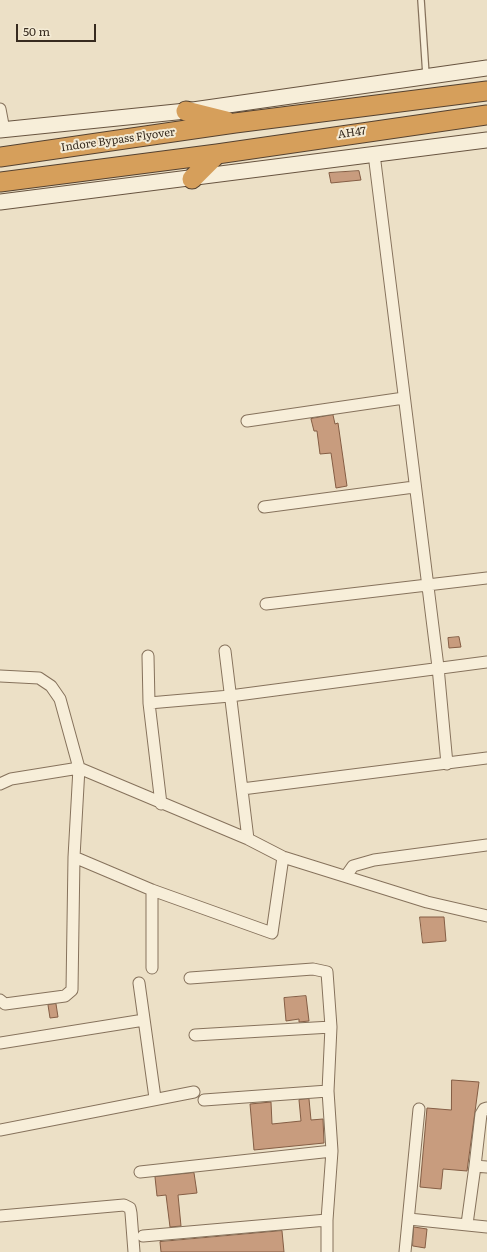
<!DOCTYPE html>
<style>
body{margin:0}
#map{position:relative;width:487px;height:1252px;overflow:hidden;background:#ece0c6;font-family:Literata,serif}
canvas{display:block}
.scale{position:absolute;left:16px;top:24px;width:80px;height:18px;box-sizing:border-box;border:2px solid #372b1f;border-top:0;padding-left:5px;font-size:12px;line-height:14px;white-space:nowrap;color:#372b1f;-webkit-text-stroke:3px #f4ebd5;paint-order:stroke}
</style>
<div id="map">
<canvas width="487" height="1252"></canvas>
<div class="scale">50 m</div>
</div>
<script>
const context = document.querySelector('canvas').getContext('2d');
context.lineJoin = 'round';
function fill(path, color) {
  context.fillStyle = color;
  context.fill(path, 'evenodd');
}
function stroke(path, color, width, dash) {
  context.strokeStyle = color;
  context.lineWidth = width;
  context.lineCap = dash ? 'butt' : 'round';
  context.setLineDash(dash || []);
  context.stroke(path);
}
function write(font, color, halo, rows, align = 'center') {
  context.font = font + ' Literata,serif';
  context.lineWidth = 4;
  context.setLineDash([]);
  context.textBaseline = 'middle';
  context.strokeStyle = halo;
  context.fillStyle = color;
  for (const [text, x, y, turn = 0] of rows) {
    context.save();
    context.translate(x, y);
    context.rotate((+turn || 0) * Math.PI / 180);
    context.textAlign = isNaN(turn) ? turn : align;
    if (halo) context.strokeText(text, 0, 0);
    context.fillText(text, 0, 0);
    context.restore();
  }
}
const building = new Path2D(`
 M359 171 361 180 331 183 329 173Z
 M333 415 335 424 338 423 347 486 336 488 331 453 320 454 317 431H314L311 419Z
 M459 637 461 647 449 648 448 638Z
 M420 917H444L446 941 423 943Z
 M306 996 309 1021 299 1022V1019L286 1021 284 998Z
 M56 1004 58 1017 50 1018 48 1005Z
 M452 1080 479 1082 467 1171 443 1169 441 1189 420 1187 427 1108 451 1110Z
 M309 1099 311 1120 323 1119 324 1143 254 1150 250 1104 271 1102 272 1124 301 1121 299 1100Z
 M194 1173 197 1193 178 1195 181 1226 170 1227 166 1195 157 1196 155 1177Z
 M414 1227 427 1229 425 1248 413 1246Z
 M282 1231 284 1252H161L160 1242Z`);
fill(building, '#c89c7e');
stroke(building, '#845d44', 1);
const lane = new Path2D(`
 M421 0 426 75`);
const street = new Path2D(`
 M0 109 4 130
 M374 154 438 667 447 764
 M247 421 404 398
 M264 507 414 487
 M266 604 487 578
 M225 651 248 839
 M148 656 149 703 161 804
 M0 676 39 678 51 686 60 699 79 768 248 839 283 857 427 902 487 916
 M149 703 230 696 487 662
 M0 784 11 779 79 768 74 857 72 990 65 996 5 1004 0 1000
 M242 789 487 758
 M74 857 152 890 272 933 283 857
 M346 876 353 866 374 860 487 845
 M152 968V890
 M190 978 313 969 327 972 331 1027 328 1091 332 1151 327 1220V1252
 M139 983 155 1098
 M195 1035 331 1027
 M0 1043 144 1020
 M204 1100 328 1091
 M0 1130 194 1092
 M475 1166 481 1114 484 1109 487 1108
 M140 1172 332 1151
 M0 1216 124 1205 130 1208 131 1213 134 1252
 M409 1219 487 1227
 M467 1224 475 1166 487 1167
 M143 1236 327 1220
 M405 1252 419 1109`);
const secondary = new Path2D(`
 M0 130 186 111 487 68
 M0 202 487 140`);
const highway = new Path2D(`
 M186 111 226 121
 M0 157 235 123 487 91
 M192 179 217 154
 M0 182 217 154 487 115`);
stroke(lane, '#86725c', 8);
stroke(street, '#86725c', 13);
stroke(secondary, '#685440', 17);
stroke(highway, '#544130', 21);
stroke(lane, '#f7eed9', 5.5);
stroke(street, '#f7eed9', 11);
stroke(secondary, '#f7eed9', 15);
stroke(highway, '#d69f5b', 19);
write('11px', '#372b1f', '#f4ebd5', [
 ["AH47",352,133,-8],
 ["Indore Bypass Flyover",118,140,-8]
]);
</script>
